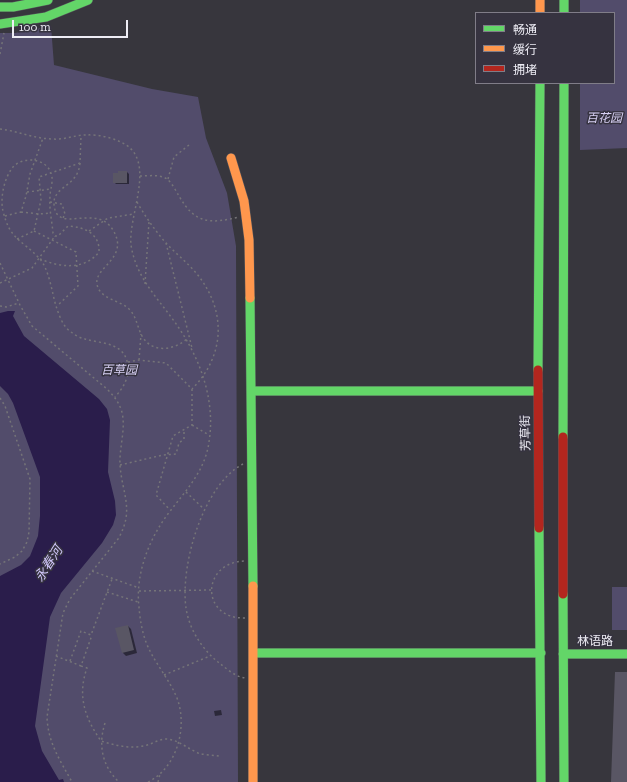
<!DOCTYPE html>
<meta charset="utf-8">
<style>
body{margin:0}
#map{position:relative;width:627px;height:782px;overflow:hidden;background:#37363d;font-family:"Zilla Slab","Noto Sans SC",serif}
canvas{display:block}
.legend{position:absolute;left:475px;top:12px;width:140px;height:72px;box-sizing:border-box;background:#363340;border:1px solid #807d88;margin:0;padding:5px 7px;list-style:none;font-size:12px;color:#eeedf5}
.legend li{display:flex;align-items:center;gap:8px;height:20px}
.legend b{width:20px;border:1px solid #807d88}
.scale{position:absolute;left:12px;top:20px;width:116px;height:18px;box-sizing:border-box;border:2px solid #eeedf5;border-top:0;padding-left:5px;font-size:12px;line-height:14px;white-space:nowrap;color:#eeedf5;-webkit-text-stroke:3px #363340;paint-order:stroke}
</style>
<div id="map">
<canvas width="627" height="782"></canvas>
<ul class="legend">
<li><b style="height:5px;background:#63d668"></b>畅通</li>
<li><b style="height:5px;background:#ff974d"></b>缓行</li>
<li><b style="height:5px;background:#b3261e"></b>拥堵</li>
</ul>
<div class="scale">100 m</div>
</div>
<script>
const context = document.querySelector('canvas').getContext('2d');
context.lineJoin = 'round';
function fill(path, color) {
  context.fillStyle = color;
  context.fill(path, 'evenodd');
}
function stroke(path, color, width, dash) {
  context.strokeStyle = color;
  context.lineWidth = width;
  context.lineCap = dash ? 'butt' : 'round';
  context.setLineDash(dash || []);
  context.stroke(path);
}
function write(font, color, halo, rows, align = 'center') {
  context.font = font + ' "Zilla Slab","Noto Sans SC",serif';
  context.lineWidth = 3;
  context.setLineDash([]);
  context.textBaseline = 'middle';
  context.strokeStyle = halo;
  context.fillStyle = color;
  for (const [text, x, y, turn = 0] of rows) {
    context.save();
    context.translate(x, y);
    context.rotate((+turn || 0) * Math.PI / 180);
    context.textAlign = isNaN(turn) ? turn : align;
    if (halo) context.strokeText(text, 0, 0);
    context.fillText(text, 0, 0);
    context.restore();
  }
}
fill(new Path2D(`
 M580 0H627V148L580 150V83H614V13H580Z
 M51 26 54 65 152 89 198 97 206 138 227 193 236 246 238 782H0V33H15Z
 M612 587H627V630H612Z`), '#524c6b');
fill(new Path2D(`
 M8 311H15L13 316 24 336 99 399 107 409 110 420 108 472 115 501 116 515 113 525 102 543 61 593 50 617 35 726 42 751 59 780 63 779 64 782H0V576L21 565 30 556 38 536 40 516V477L13 403 8 394 0 386V313Z`), '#2a1d4b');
fill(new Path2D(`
 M127 172 129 174V184H116L114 182 119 174Z
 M128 626 131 629 137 653 126 656 122 652Z
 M214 711 221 710 222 715 215 716Z`), '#0007');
fill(new Path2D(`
 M118 171H127V183H113V173H118Z
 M128 625 134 650 122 653 115 628Z
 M615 672H627V782H611Z`), '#595664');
const fast = new Path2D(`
 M564 0V13
 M0 7H13L48 0
 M0 24 46 17 88 0
 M250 298 253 586
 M538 370 540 83
 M251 391H538
 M563 437 564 83
 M539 528 541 782
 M563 594 564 782
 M254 653H541
 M563 654H627`);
const slow = new Path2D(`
 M540 0V13
 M231 158 244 201 249 240 250 298
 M253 782V586`);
const jam = new Path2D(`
 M538 370 539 528
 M563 594V437`);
stroke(fast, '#55545a', 10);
stroke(slow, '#55545a', 10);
stroke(jam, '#55545a', 10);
stroke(new Path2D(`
 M0 54 4 33
 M0 129C18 131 35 139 53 139 64 140 75 135 86 135 99 134 120 139 130 148 153 169 128 218 131 245 136 277 156 296 174 321 199 355 216 399 209 442 205 470 188 488 171 510 150 536 135 573 139 607 140 621 143 638 150 651 158 667 170 681 177 698 188 727 177 768 148 782
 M140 176C149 176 159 174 167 179 172 183 176 191 179 196 195 224 210 224 239 217
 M168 179 174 157 189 145
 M27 192 51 189
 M50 202 62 204 65 214 63 218
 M137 202C145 216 154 229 165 242 175 253 188 263 197 274 227 311 225 356 192 389
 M21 212 39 214 51 213
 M5 216 21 212 26 196 30 174 43 138
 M34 231 76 252 78 286 57 306
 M89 231 108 218 134 214
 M17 239 34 231 41 200 39 177 80 163 81 136
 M166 243 192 348
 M40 259C59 267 84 271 99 252 100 234 85 227 68 226L58 236H55L53 233C52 221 49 209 50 197 50 189 54 181 51 173 46 158 23 156 13 167 4 178 0 198 3 211 10 240 21 239 39 258 49 268 52 293 56 306 59 315 63 327 71 332 75 335 80 338 85 339 102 344 127 342 128 368 128 380 123 388 115 397
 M0 263 20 305 32 326 107 389C113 395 118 401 121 409 127 426 119 447 120 465 122 494 135 510 118 539L70 599 63 613 47 717C48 743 60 760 72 782
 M0 283 32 268 55 236
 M145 284 149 222
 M0 306 6 307 19 303
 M139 360 141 334
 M128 362 139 360 166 363 192 389V425L173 436 156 495 170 510
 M0 398 5 406 30 479 29 532 27 542 22 551 15 557 0 564
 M192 425 209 435
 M243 464C203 485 180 565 186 608 189 629 202 649 218 662 226 668 236 678 247 678
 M120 465 163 455 176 454 179 443 184 439V430
 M186 492 205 510
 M92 571 139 588
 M139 591 212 590
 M107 592 138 602
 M245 618C200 619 201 562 245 561
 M56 656 81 666 92 635
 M70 661 81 631 91 635 112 579
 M81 666 87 668C77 696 85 718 101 741 114 745 129 749 143 746 151 745 158 739 167 739 178 740 187 748 198 753 204 755 212 755 219 756
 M164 675 210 656
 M105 723C98 745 102 766 119 782
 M158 782 160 774`), '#757478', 1.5, [2, 3]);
stroke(fast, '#63d668', 9);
stroke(slow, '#ff974d', 9);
stroke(jam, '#b3261e', 9);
stroke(new Path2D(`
 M80 163C78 187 53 186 54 204 56 236 96 202 113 230 130 258 94 267 97 284 99 299 120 300 129 309 137 317 137 327 142 336 152 354 174 350 187 339`), '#757478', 1.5, [2, 3]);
write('italic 12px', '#d7d0f3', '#363340', [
 ["百花园",604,119],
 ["百草园",119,371]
]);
write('12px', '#eeedf5', '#363340', [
 ["芳草街",526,433,-91],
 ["林语路",595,642]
]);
write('italic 13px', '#d1c7fb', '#363340', [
 ["永春河",49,564,-57]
]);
</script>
